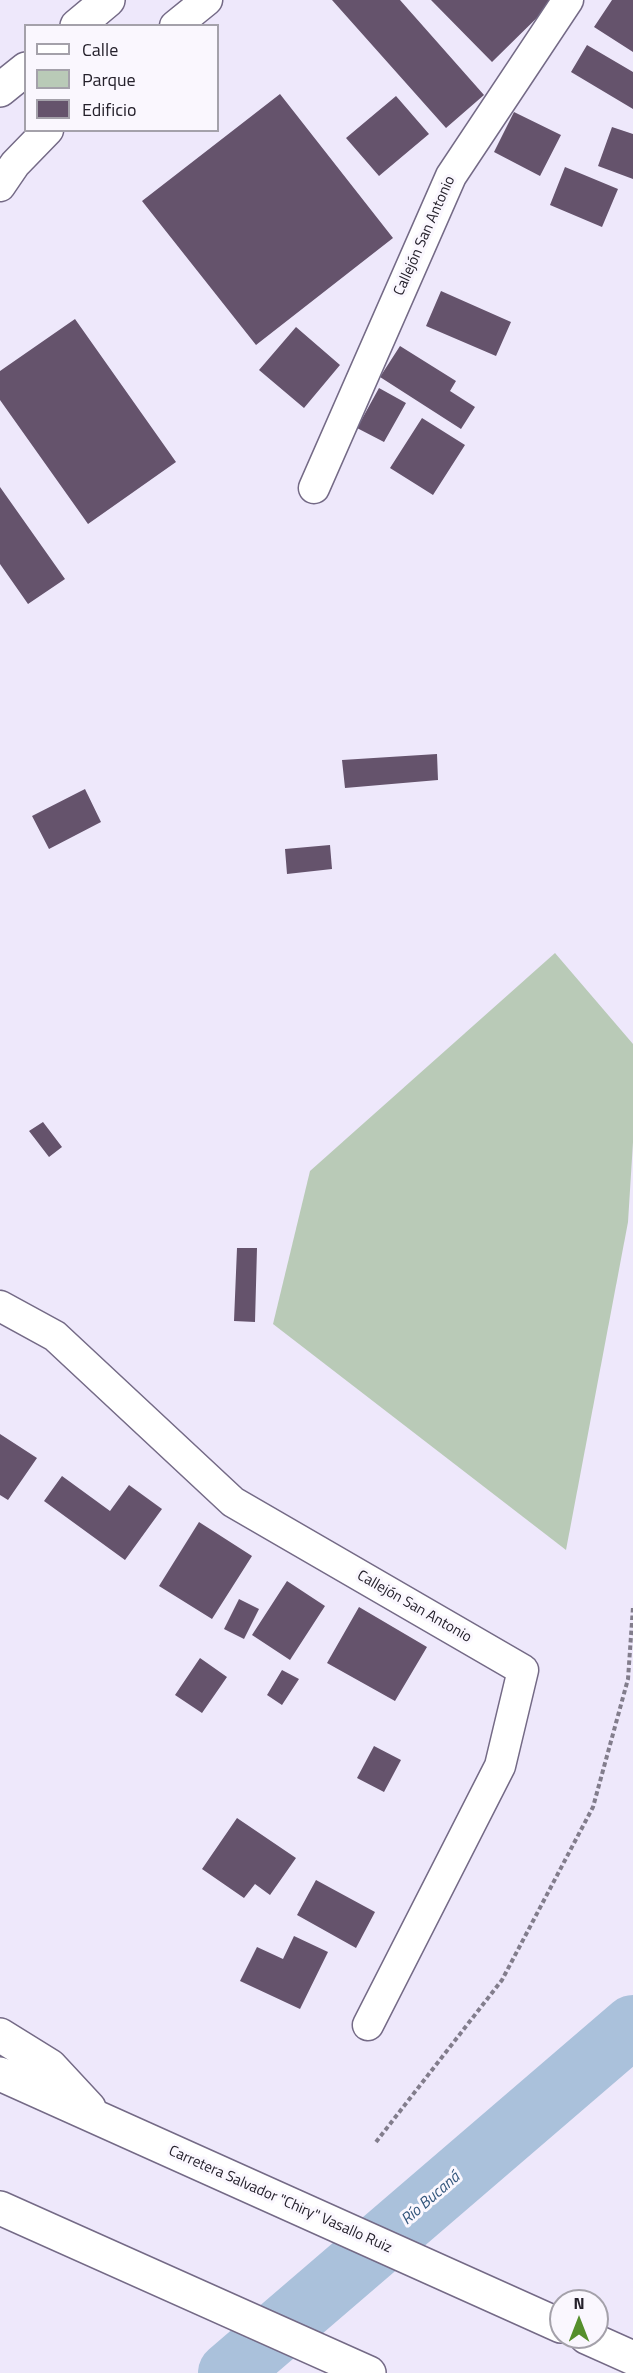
<!DOCTYPE html>
<meta charset="utf-8">
<style>
body{margin:0}
#map{position:relative;width:633px;height:2373px;overflow:hidden;background:#eee8fb;font-family:"Titillium Web",sans-serif}
canvas{display:block}
.legend{position:absolute;left:24px;top:24px;width:195px;height:108px;box-sizing:border-box;background:#faf7fe;border:2px solid #a4a1aa;margin:0;padding:8px 10px;list-style:none;font-size:18px;color:#24202b}
.legend li{display:flex;align-items:center;gap:12px;height:30px}
.legend b{width:30px;border:2px solid #a4a1aa}
.north{position:absolute;left:549px;top:2289px;width:60px;height:60px;box-sizing:border-box;background:#faf7fe;border:2px solid #a4a1aa;border-radius:50%;rotate:0deg;font-size:16px;font-weight:700;line-height:24px;text-align:center;color:#24202b}
.north::after{content:'';display:block;margin:auto;width:21px;height:27px;background:#558f2c;clip-path:polygon(50% 0,100% 100%,50% 72%,0 100%)}
</style>
<div id="map">
<canvas width="633" height="2373"></canvas>
<ul class="legend">
<li><b style="height:8px;background:#fff"></b>Calle</li>
<li><b style="height:16px;background:#b9cab7"></b>Parque</li>
<li><b style="height:16px;background:#65536c"></b>Edificio</li>
</ul>
<div class="north">N</div>
</div>
<script>
const context = document.querySelector('canvas').getContext('2d');
context.lineJoin = 'round';
function fill(path, color) {
  context.fillStyle = color;
  context.fill(path, 'evenodd');
}
function stroke(path, color, width, dash) {
  context.strokeStyle = color;
  context.lineWidth = width;
  context.lineCap = dash ? 'butt' : 'round';
  context.setLineDash(dash || []);
  context.stroke(path);
}
function write(font, color, halo, rows, align = 'center') {
  context.font = font + ' "Titillium Web",sans-serif';
  context.lineWidth = 6;
  context.setLineDash([]);
  context.textBaseline = 'middle';
  context.strokeStyle = halo;
  context.fillStyle = color;
  for (const [text, x, y, turn = 0] of rows) {
    context.save();
    context.translate(x, y);
    context.rotate((+turn || 0) * Math.PI / 180);
    context.textAlign = isNaN(turn) ? turn : align;
    if (halo) context.strokeText(text, 0, 0);
    context.fillText(text, 0, 0);
    context.restore();
  }
}
fill(new Path2D(`
 M555 953 633 1044V1142L628 1222 566 1550 273 1324 310 1171Z`), '#b9cab7');
stroke(new Path2D(`
 M229 2373 633 2026`), '#aac1db', 62);
fill(new Path2D(`
 M332 0H400L484 95 446 128Z
 M431 0H555L492 62Z
 M612 0H633V52L594 27Z
 M587 45 633 72V109L571 72Z
 M280 94 393 238 256 345 142 201Z
 M396 96 429 134 379 176 346 138Z
 M514 112 561 135 540 176 494 152Z
 M612 127 633 134V179L598 166Z
 M565 167 618 189 602 227 550 205Z
 M441 291 511 322 496 356 426 326Z
 M75 319 176 462 88 524 0 400V371Z
 M296 327 340 365 304 408 259 370Z
 M400 346 456 381 450 391 475 407 461 429 380 377Z
 M379 388 406 403 384 442 357 428Z
 M422 418 465 445 433 495 390 468Z
 M0 487 65 579 28 604 0 564Z
 M437 754 438 780 345 788 342 760Z
 M85 789 101 822 49 849 32 816Z
 M330 845 332 869 287 874 285 849Z
 M43 1122 62 1147 49 1157 29 1131Z
 M237 1248H257L255 1322 234 1321Z
 M0 1434 37 1458 8 1500 0 1495Z
 M62 1476 110 1511 129 1485 162 1509 125 1560 44 1501Z
 M199 1522 252 1556 212 1619 159 1586Z
 M287 1581 325 1606 290 1660 252 1635Z
 M239 1599 259 1609 244 1639 224 1629Z
 M359 1607 427 1647 395 1701 327 1663Z
 M200 1658 227 1677 202 1713 175 1695Z
 M282 1670 299 1679 282 1705 267 1695Z
 M374 1746 401 1760 384 1792 357 1778Z
 M237 1818 296 1858 270 1895 255 1884 244 1898 202 1869Z
 M316 1880 375 1912 356 1948 297 1915Z
 M294 1936 328 1952 300 2009 240 1981 257 1947 283 1959Z`), '#65536c');
const street = new Path2D(`
 M175 26 207 0
 M0 186 15 164 48 130
 M314 488 451 176 568 0
 M0 1306 55 1336 233 1502 523 1670 500 1766 368 2025`);
const secondary = new Path2D(`
 M77 26 108 0
 M0 90 26 69`);
const highway = new Path2D(`
 M0 2035 50 2066 89 2108
 M0 2074 561 2326
 M0 2208 369 2373
 M586 2337 633 2358`);
stroke(street, '#746a86', 33);
stroke(secondary, '#746a86', 36);
stroke(highway, '#746a86', 36);
stroke(new Path2D(`
 M376 2142 502 1980 593 1807 628 1679 633 1607`), '#827d8c', 4, [4.5, 3]);
stroke(street, '#fff', 30);
stroke(secondary, '#fff', 33);
stroke(highway, '#fff', 33);
write('15px', '#24202b', '#faf7fe', [
 ["Callejón San Antonio",425,236,-66],
 ["Callejón San Antonio",414,1607,30],
 ["Carretera Salvador \"Chiry\" Vasallo Ruiz",280,2200,24]
]);
write('italic 16px', '#32557b', '#faf7fe', [
 ["Río Bucaná",431,2199,-41]
]);
</script>
